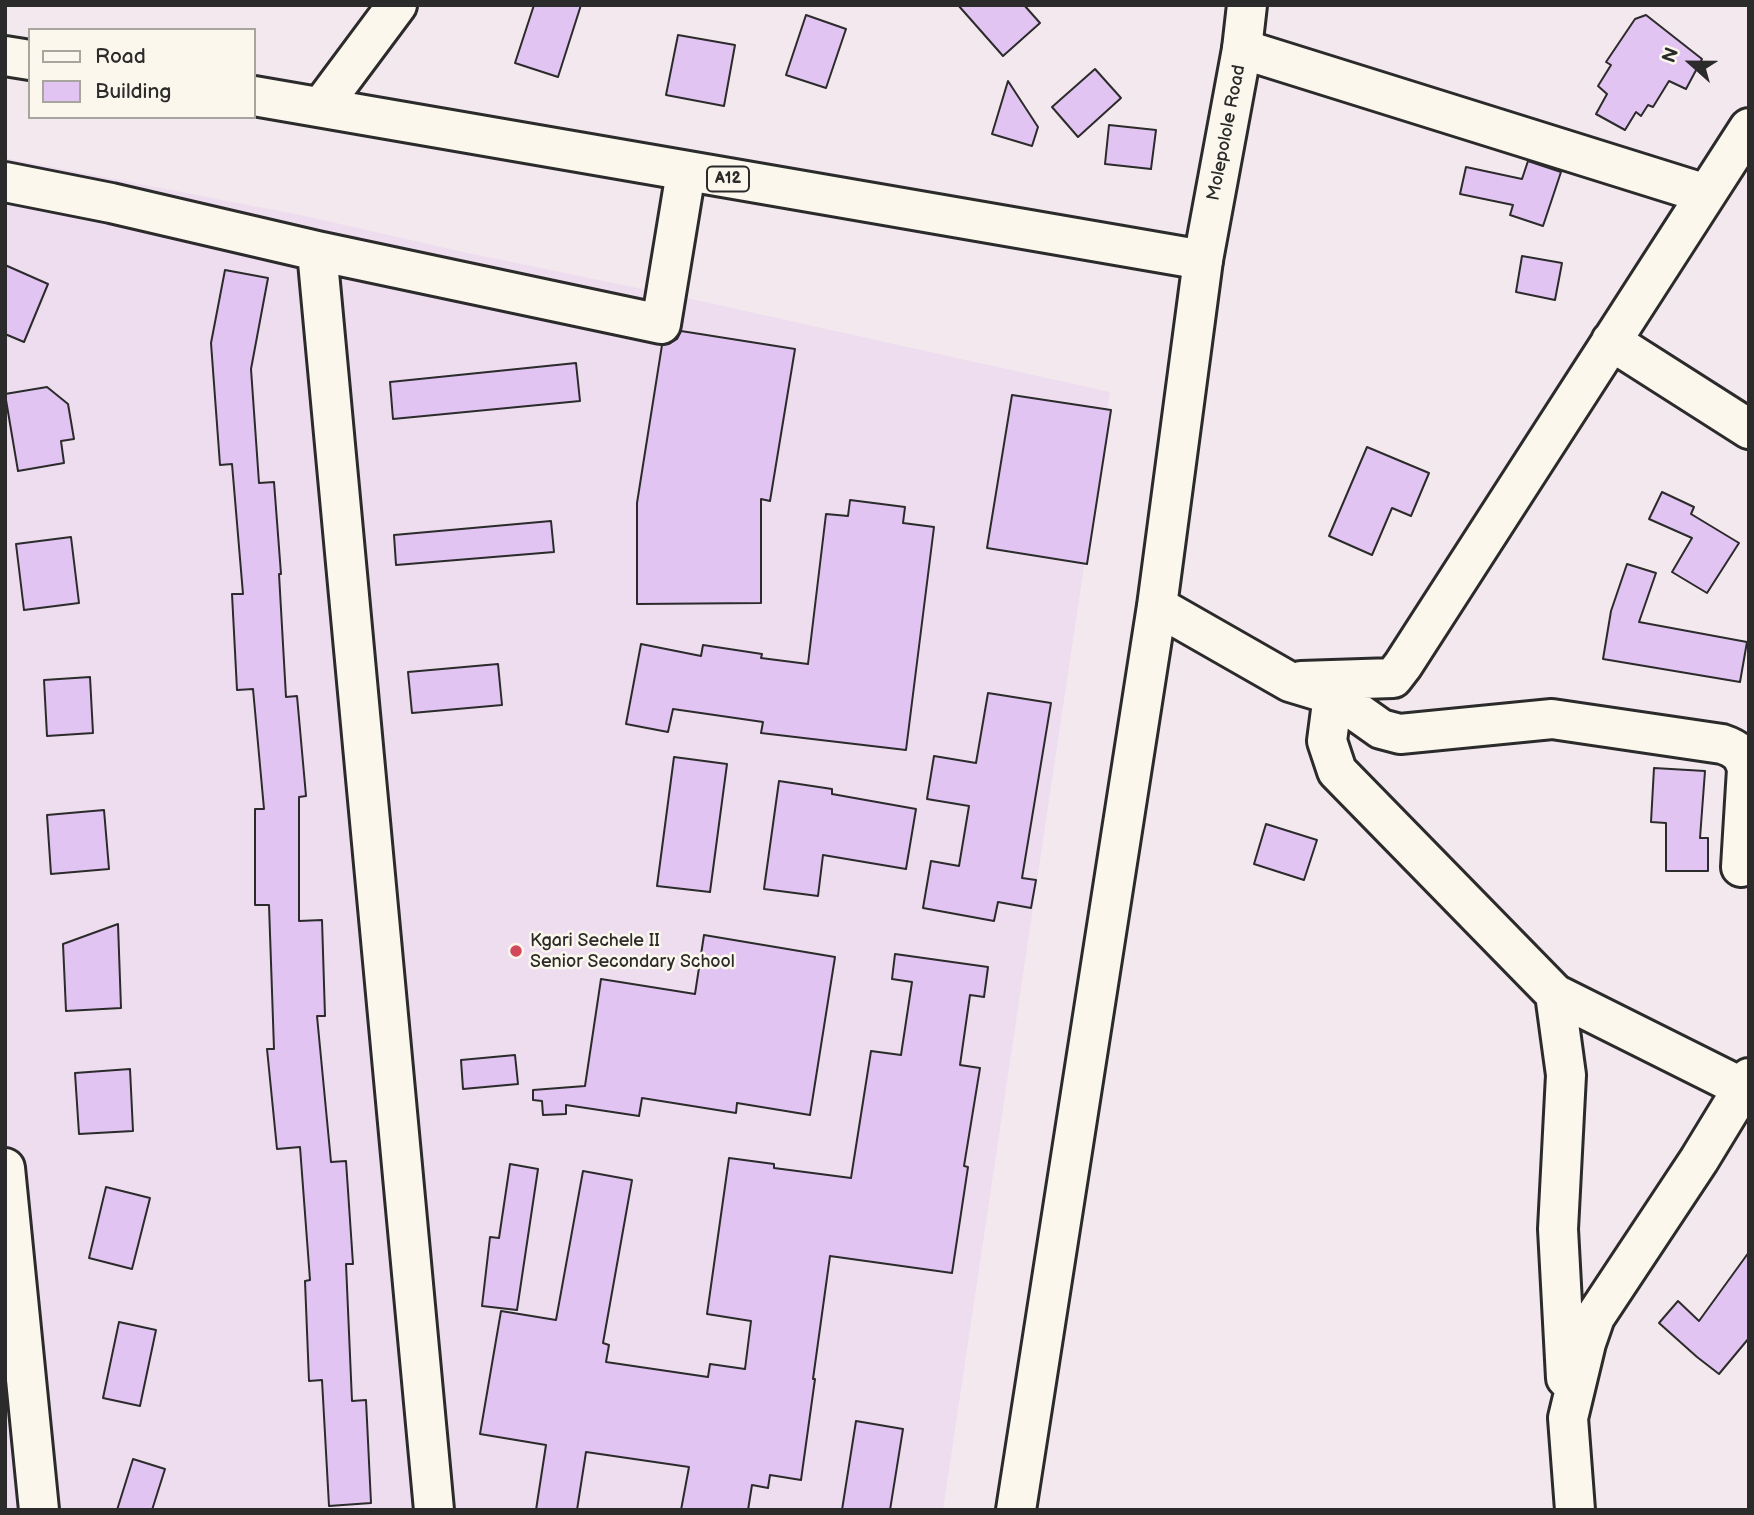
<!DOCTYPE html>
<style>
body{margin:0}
#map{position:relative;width:1754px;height:1515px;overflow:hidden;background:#f3e8ee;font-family:"Balsamiq Sans",sans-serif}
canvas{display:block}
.frame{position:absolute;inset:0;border:7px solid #2b2b2b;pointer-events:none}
.legend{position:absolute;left:28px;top:28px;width:228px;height:91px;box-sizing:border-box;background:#fbf7ec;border:2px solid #a8a59f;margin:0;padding:9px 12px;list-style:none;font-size:21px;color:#2b2b2b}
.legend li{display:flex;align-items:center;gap:14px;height:35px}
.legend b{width:35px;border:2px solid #a8a59f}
.north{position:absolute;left:1656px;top:28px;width:70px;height:70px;-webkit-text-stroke:5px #fbf7ec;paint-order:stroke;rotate:291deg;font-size:19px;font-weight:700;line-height:28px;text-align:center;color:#2b2b2b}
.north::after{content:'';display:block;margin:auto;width:24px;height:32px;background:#2b2b2b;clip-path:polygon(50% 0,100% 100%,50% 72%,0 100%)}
</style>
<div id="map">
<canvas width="1754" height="1515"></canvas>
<div class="frame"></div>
<ul class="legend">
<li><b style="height:9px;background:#fbf7ec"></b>Road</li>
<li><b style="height:19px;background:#e1c4f1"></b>Building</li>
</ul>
<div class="north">N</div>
</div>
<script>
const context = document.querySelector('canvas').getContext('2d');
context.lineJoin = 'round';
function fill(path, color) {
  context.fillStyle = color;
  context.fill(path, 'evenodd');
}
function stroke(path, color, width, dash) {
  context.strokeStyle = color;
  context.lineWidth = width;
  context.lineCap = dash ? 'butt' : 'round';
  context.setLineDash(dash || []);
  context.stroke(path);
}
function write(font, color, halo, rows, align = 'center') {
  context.font = font + ' "Balsamiq Sans",sans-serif';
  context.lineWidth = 5;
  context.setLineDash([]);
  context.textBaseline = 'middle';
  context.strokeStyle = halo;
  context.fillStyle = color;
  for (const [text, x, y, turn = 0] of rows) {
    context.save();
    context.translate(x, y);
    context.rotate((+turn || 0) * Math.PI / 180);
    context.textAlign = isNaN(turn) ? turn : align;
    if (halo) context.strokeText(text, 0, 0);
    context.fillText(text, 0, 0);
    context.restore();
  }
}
fill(new Path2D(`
 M5 158 300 215 468 253 705 302 1110 392 943 1510H5Z`), '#eeddef');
const building = new Path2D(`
 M534 5H581L558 77 515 63Z
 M958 5H1024L1040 23 1003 56Z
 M806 15 846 29 826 88 786 75Z
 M1646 15 1702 59 1686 89 1669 81 1653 107 1648 105 1641 116 1636 112 1625 130 1596 114 1607 94 1598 86 1611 65 1606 62 1635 19Z
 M678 35 735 45 724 106 666 95Z
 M1095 69 1121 98 1078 137 1052 107Z
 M1008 81 1038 127 1032 146 992 134Z
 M1109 125 1156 130 1151 169 1105 164Z
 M1528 161 1561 172 1543 226 1510 215 1513 205 1460 194 1466 167 1522 179Z
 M1522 256 1562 263 1555 300 1516 292Z
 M5 265 48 284 24 342 5 334Z
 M225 270 268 278 251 369 259 483 274 482 281 574H279L286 697 297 696 306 796 299 797V921L322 920 325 1016H317L331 1162 346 1161 353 1264H346L352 1401 366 1400 371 1503 329 1506 322 1380 309 1381 305 1281 310 1280 300 1147 277 1149 267 1049H274L269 905H255V809H264L253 689 237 690 232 594H243L232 464 220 465 211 343Z
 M681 331 795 349 770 501 761 499V603L637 604V503L662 345 669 344 677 339Z
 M576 363 580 401 393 419 390 382Z
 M47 387 68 404 74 439 61 441 64 463 18 471 5 394Z
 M1012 395 1111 410 1087 564 987 548Z
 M1367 447 1429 473 1411 516 1392 508 1372 555 1329 536Z
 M1662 492 1694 507 1691 514 1739 543 1707 593 1672 572 1692 538 1649 519Z
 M850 500 905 507 903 523 934 527 906 750 761 733 763 722 673 709 668 732 626 724 641 644 701 656 703 645 762 654 761 658 808 664 826 514 848 516Z
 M551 521 554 552 396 565 394 535Z
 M71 537 79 603 24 610 16 544Z
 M1627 564 1656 573 1639 622 1747 642 1740 682 1603 659 1611 611Z
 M498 664 502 705 412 713 408 672Z
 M90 677 93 733 47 736 44 680Z
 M988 693 1051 703 1022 878 1036 880 1031 908 998 902 994 921 923 908 931 861 959 866 969 806 927 799 934 756 976 763Z
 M674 757 727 764 710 892 657 886Z
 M1654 768 1705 771 1700 838H1708V871H1666V823L1651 822Z
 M779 781 832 789V794L916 809 906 869 823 855 818 896 764 889Z
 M104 810 109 869 51 874 47 815Z
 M1266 824 1317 840 1304 880 1254 864Z
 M118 924 121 1008 66 1011 63 944Z
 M704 935 835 957 810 1115 737 1103 736 1113 642 1098 639 1116 566 1105V1114L543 1115 542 1101 533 1100V1090L585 1086 601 979 695 994Z
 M895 954 988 967 984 997 970 995 960 1065 980 1068 964 1166 968 1167 952 1273 830 1256 813 1379H815L801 1480 770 1475 768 1488 752 1485 748 1510H681L689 1467 586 1452 577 1510H536L546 1445 480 1434 501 1311 556 1320 583 1171 632 1180 603 1343 609 1345 606 1362 708 1377 710 1364 745 1369 751 1321 707 1314 729 1158 774 1164V1168L851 1178 871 1051 901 1055 912 982 892 979Z
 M515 1055 518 1084 463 1089 461 1060Z
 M130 1069 133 1131 79 1134 75 1073Z
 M510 1164 538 1169 517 1310 482 1306 490 1237 499 1238Z
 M106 1187 150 1198 132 1269 89 1258Z
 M1749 1252V1338L1719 1374 1697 1357 1659 1323 1678 1301 1699 1321Z
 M119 1322 156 1330 140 1406 103 1398Z
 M856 1421 903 1429 890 1510H842Z
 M133 1459 165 1469 152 1510H117Z`);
fill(building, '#e1c4f1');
stroke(building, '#2b2b2b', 2);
const minor = new Path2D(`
 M1242 49 1706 194
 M321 107 397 5
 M5 182 111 203 317 251 661 324 686 172
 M317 251 434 1510
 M1611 341 1749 429
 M1157 606 1290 682 1333 695 1327 741 1337 771 1555 994 1743 1088 1749 1092
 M1301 681 1393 678 1403 665 1749 128
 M1333 695 1381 729 1400 734 1552 719 1722 744C1737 749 1743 754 1747 769L1741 867
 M1555 994 1566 1075 1558 1229 1566 1378
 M5 1168 39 1510
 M1016 1510 1157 606 1203 260
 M1575 1510 1568 1418 1586 1343 1595 1317 1699 1160 1749 1078`);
const major = new Path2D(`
 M5 56 30 60
 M254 96 1203 260 1242 49 1247 5`);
stroke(minor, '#2b2b2b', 44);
stroke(major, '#2b2b2b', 44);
stroke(minor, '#fbf7ec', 38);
stroke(major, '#fbf7ec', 38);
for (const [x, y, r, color] of [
 [516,951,7,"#d1495b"]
]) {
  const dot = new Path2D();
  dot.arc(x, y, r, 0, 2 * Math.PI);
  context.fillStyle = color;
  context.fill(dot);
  stroke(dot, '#fbf7ec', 2.5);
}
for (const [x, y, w] of [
 [728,179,42]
]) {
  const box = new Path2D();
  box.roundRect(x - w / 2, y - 12.5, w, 25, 5);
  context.fillStyle = '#fbf7ec';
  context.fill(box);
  stroke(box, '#2b2b2b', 2);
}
write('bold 16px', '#2b2b2b', null, [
 ["A12",728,179]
]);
write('18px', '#2b2b2b', '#fbf7ec', [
 ["Molepolole Road",1227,133,-79]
]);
write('18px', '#2b2b2b', '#fbf7ec', [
 ["Kgari Sechele II",530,941],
 ["Senior Secondary School",530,962]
], 'left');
</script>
